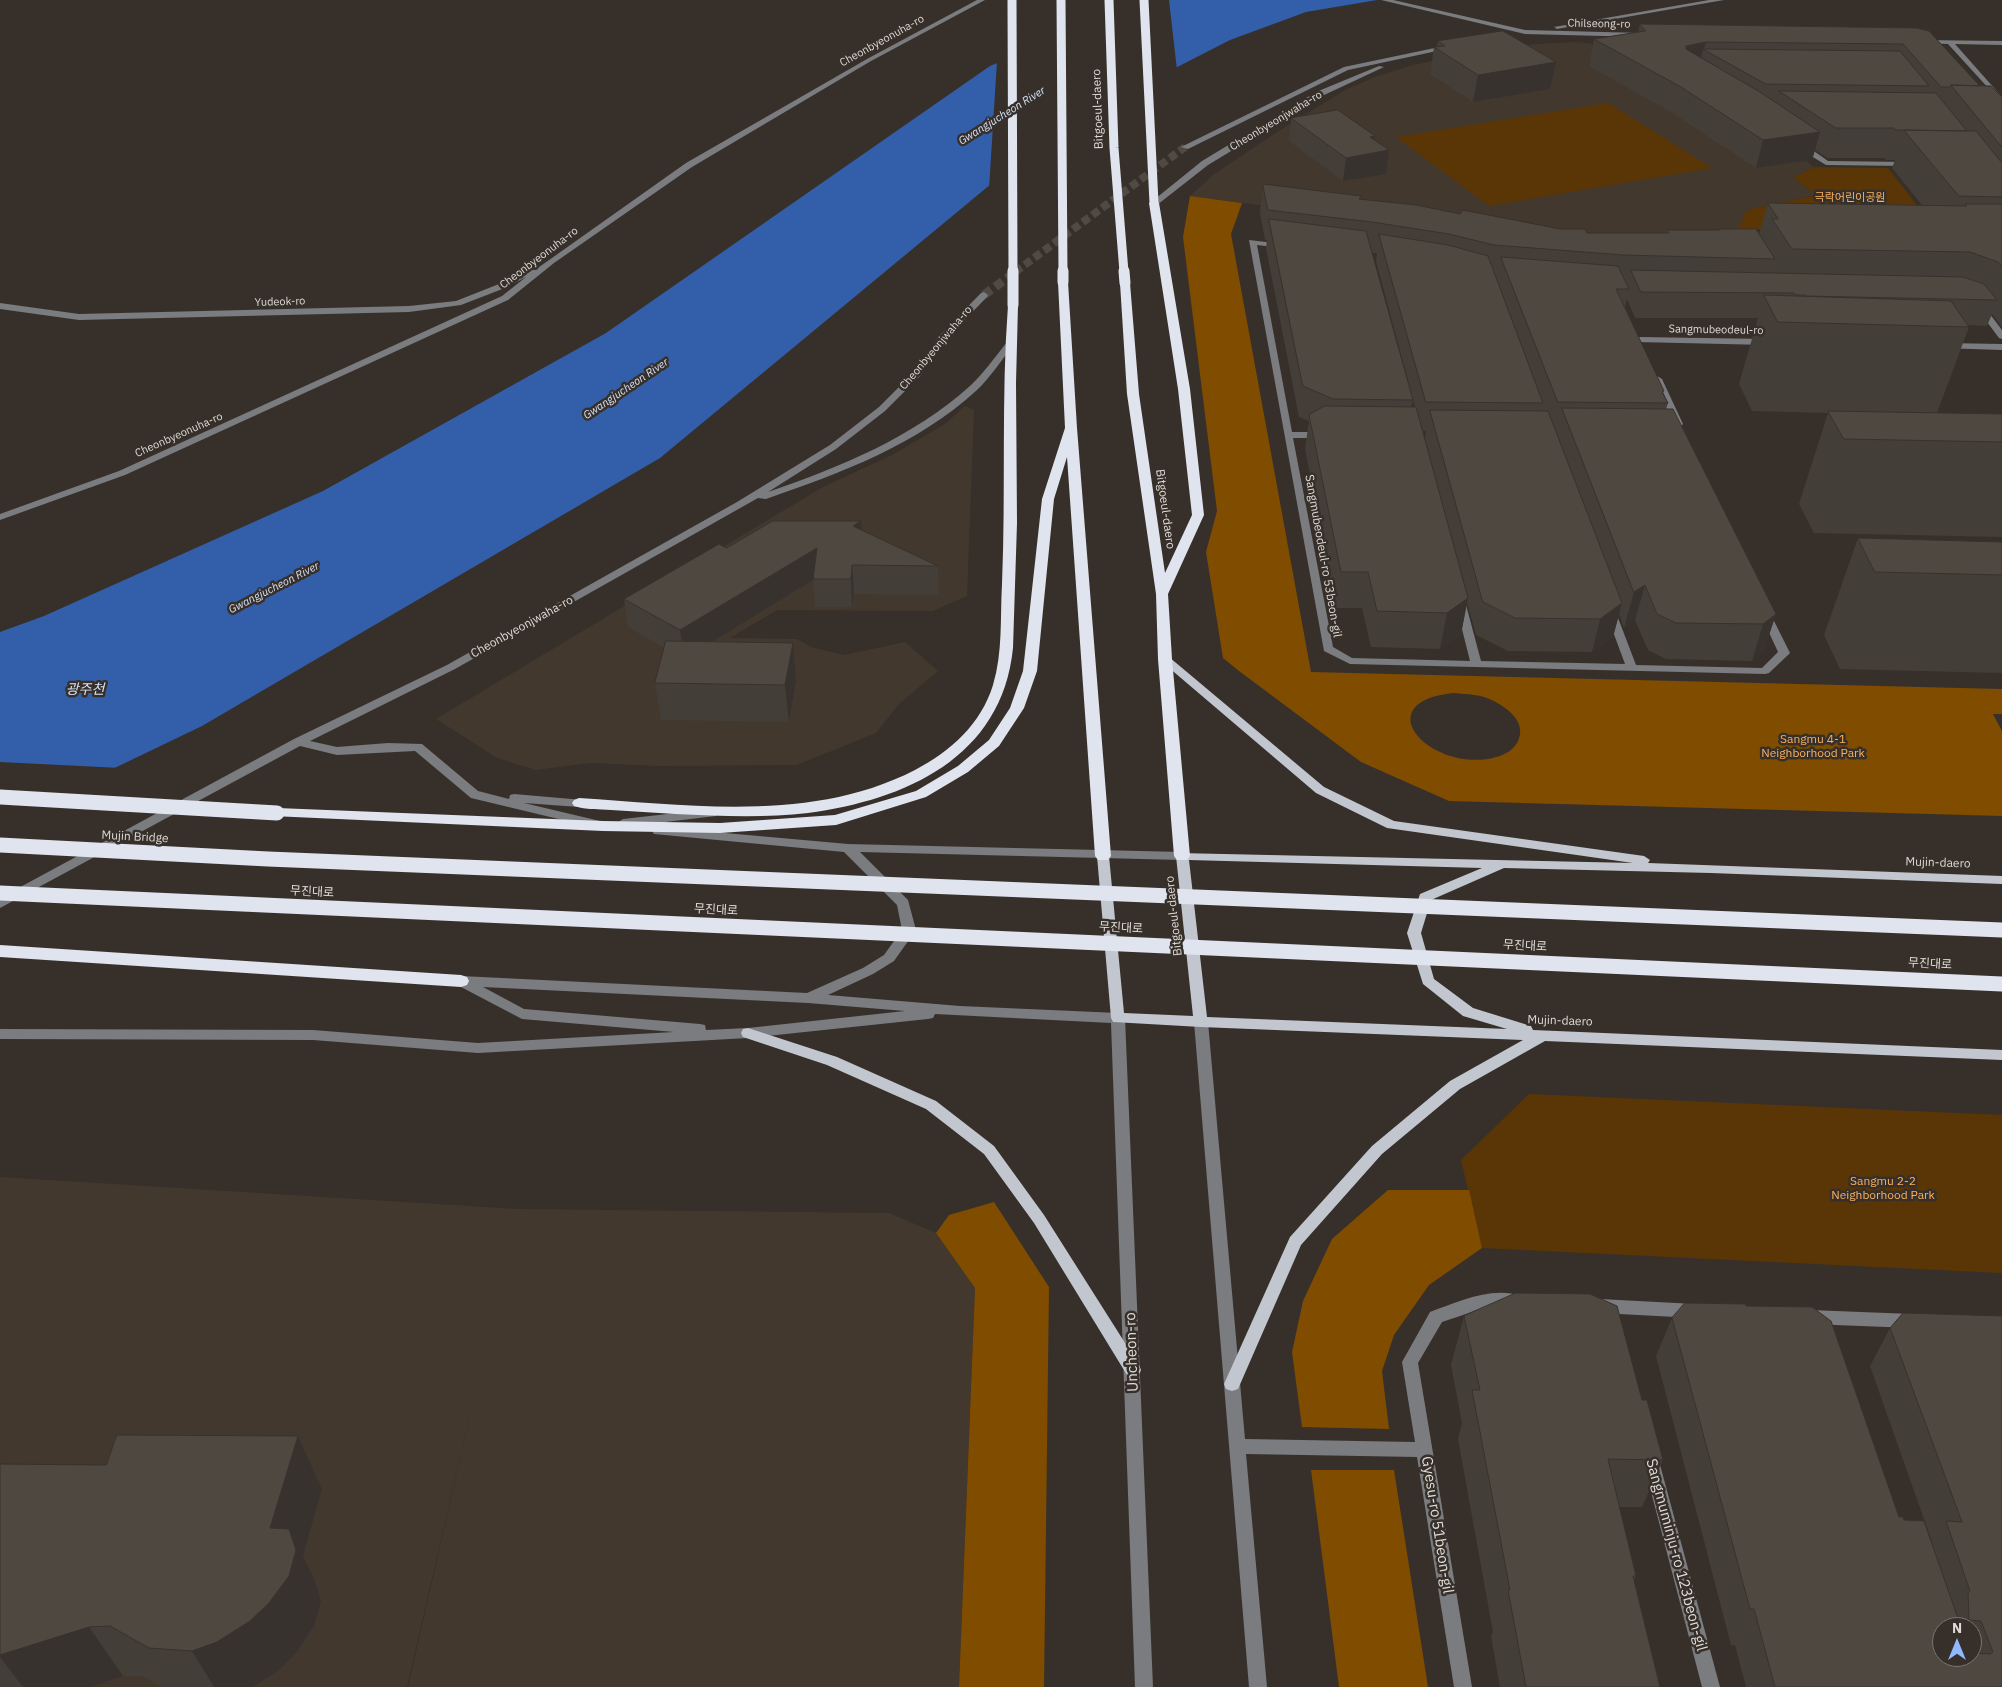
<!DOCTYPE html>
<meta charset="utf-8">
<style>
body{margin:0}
#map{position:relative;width:2002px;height:1687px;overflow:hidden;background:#37302a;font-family:"IBM Plex Sans",sans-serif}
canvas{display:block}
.north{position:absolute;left:1932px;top:1617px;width:50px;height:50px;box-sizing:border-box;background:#37302a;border:1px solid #7a746f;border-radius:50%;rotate:0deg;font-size:14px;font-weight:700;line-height:20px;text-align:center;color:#dfdbd7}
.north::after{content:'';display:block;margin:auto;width:18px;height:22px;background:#8fb8fd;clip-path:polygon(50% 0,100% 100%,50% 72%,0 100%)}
</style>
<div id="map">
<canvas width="2002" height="1687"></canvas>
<div class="north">N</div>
</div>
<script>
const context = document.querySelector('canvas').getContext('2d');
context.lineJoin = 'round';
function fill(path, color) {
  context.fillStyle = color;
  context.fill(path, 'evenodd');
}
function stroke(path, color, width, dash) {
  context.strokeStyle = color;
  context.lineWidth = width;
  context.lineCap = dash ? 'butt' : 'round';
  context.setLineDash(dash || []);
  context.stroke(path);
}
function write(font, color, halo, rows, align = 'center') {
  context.font = font + ' "IBM Plex Sans","Noto Sans KR",sans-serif';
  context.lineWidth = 5;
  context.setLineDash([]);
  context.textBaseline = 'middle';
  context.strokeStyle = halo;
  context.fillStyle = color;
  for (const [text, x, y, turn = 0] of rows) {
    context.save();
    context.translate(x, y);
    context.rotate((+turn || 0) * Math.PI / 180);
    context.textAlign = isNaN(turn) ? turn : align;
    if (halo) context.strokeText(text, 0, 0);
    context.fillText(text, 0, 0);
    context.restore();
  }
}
fill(new Path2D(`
 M1577 42 1603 45 1746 116 1814 167 1793 178 1817 195 1747 210 1733 250 1329 214 1190 196 1213 175 1274 134 1345 90 1375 77 1413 65 1451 57 1536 44Z
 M965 406 974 410 967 596 933 611 777 610 730 638 797 639 811 647 844 655 905 642 938 671 898 705 876 733 797 765 659 766 590 763 536 770 497 758 436 719 823 487 892 455 945 424Z
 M0 1177 517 1209 889 1213 936 1233 975 1287 959 1687H408L482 1362 407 1687H0Z`), '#43382d');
fill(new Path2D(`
 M1608 103 1712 168 1489 206 1396 137Z
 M1814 167 1888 168 1938 232 1738 229 1747 210 1817 195 1793 178Z
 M1529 1094 2002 1115V1273L1482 1248 1461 1160Z`), '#5a3606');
fill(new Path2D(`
 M1190 196 1242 203 1231 234 1311 672 2002 689V714H1993L2002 731V816L1449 801 1361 762 1239 671 1223 658 1206 552 1217 511 1183 237ZM1453 693C1464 694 1474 694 1484 697 1502 703 1530 721 1517 743 1511 753 1499 757 1488 759 1425 768 1369 702 1453 693Z
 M1388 1190H1469L1482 1248 1429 1285 1394 1335 1382 1371 1389 1429 1302 1427 1292 1352 1303 1301 1332 1239Z
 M994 1202 1049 1287 1044 1687H959L975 1288 936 1233 949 1215Z
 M1311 1470H1394L1428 1687H1339Z`), '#7f4c00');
fill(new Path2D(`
 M1150 0H1377L1306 12 1230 40 1146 83 991 184 660 458 202 726 0 823V632L44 616 323 491 606 333 990 66Z`), '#335faa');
fill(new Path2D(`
 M1143 0H1169L1177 70 1147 85 989 189 997 61Z
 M0 762 121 768 0 825Z`), '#37302a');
stroke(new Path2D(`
 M1015 272 1185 147`), '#504a44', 8, [8, 4]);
stroke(new Path2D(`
 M984 295 1017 271`), '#504a44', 9, [9, 5]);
fill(new Path2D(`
 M977 0H985L871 61 692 167 554 263 508 300 125 475 0 520V514L119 471 502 296 526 277 505 288 461 305 409 312 79 320 0 309V303L79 314 409 306 456 301 499 284 528 269 535 270 686 163 867 59Z
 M1381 0H1393L1525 30 1642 33 1645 35 1642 37 1525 34Z
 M1709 0H1724L1557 29 1554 27Z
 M1920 40 2002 41V45L1955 44 2002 97V103L1948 44 1922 43 1919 41Z
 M1449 45 1451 46V48L1348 70 1188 149 1181 147 1344 67Z
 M1379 66 1384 67 1322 96 1208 165 1157 205 1150 203 1202 161 1316 92Z
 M1798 144H1804L1828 161 1908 162 1912 164 1908 166 1826 165 1798 148Z
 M1249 240 1283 244 1287 246 1283 248 1257 245 1292 432H1324L1329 435 1324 438H1293L1333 647 1352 658 1470 661 1455 601 1460 598 1465 601 1481 661 1625 664 1605 610 1610 607 1615 610 1636 665 1762 668 1778 652 1760 613 1765 610 1770 613 1790 653 1788 655 1769 673 1765 674 1350 664 1324 651Z
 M984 292 988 295 987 297 945 340 920 376 885 411 836 449 768 492C840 467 912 438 970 386 984 373 995 357 1007 342H1013V346C1001 360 991 377 977 390 917 445 841 473 766 499L758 498 455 669 310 741 337 747 388 743 422 744 478 791 509 799 510 795 514 794 583 800 585 803 583 806 579 807 524 803 600 821 602 824 600 827 596 828 471 798 415 751 337 755 300 746 0 908V898L294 739 447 665 737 502 830 445 879 407 914 372 939 336 981 293Z
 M1980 304 1983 305 2002 330V339L1999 338 1976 307Z
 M1640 337 1767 339 1771 342 1767 345 1637 342V338Z
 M1944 343 2002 344V350L1941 348V344Z
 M1657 376 1662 379 1683 424 1681 426 1678 427 1673 424 1652 379Z
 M712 809 718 813 716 816 623 827 617 823 623 819Z
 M658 827 848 844 1182 852 1188 856 1182 860 860 852 908 900 916 930 894 961 873 974 828 995 960 1006 1118 1013 1123 1014 1125 1018 1153 1687H1135L1111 1023 935 1014 933 1018 928 1019 748 1038 478 1053 313 1040 0 1039V1029L313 1030 478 1043 674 1032 522 1019 461 987 454 981 456 978 461 976 807 993 863 968 884 955 902 930 897 905 844 852 654 834 652 831 654 828ZM483 987 808 1003 905 1011 748 1028 706 1030 705 1025 700 1024 524 1009Z
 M1201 1017 1206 1018 1208 1022 1245 1439 1415 1442 1402 1362 1430 1312C1458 1302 1491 1286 1521 1296L1523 1301 1521 1306 1515 1308 1487 1307 1442 1322 1418 1363 1472 1687H1454L1417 1457 1246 1454 1267 1687H1249L1194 1022 1196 1018Z
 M1600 1299 1695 1304 1701 1306 1703 1311 1701 1316 1695 1318 1600 1313 1594 1311 1592 1306 1594 1301Z
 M1810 1310 1912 1314 1918 1316 1920 1321 1918 1326 1912 1328 1810 1324 1804 1322 1802 1317 1804 1312Z
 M1651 1453 1657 1456 1659 1461 1720 1687H1702L1643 1461 1645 1456Z`), '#7a7c80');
fill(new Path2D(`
 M1165 656 1169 657 1324 787 1394 821 1644 856 1650 860 1648 863 2002 876V884L1711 873 1504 868 1431 900 1421 933 1434 979 1473 1008 1531 1026 1533 1030 2002 1050V1060L1545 1041 1460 1089 1382 1154 1301 1245 1238 1389 1232 1391 1226 1389 1224 1384 1290 1237 1372 1146 1450 1081 1523 1040 1201 1027 1113 1022 1111 1018 1097 856 1099 853H1107L1109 856 1124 1013 1193 1016 1176 856 1178 853 1633 863 1387 828 1316 793 1161 661 1159 659ZM1189 860 1482 868 1420 894 1407 933 1423 984 1463 1016 1507 1029 1207 1017Z
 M748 1028 837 1057 936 1101 994 1146 1044 1215 1139 1365 1141 1370 1139 1375 1133 1377 1127 1375 1034 1223 984 1154 926 1109 827 1065 743 1037 741 1033 743 1029Z`), '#c2c7cf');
fill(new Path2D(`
 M1154 200 1159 203 1190 389 1204 515 1168 594 1172 659 1190 856 1187 860H1177L1174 856 1158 659 1156 594 1127 394 1120 283 1125 280 1130 283 1139 394 1165 573 1192 515 1178 389 1149 203Z
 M1063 279 1068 282 1077 428 1111 856 1108 860H1098L1095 856 1067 457 1054 499 1037 671 1024 708 999 746 968 772 926 797 836 825 720 833 603 831 272 816 270 813 272 810 277 808 603 821 720 823 835 815 916 791 958 766 989 740 1010 708 1023 671 1042 499 1065 428 1058 282Z
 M1013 302 1018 305 1016 383 1017 523 1013 648C1002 758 905 800 808 813 764 818 719 816 675 814 654 813 633 811 611 810 599 809 586 810 574 806L572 803 574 800 579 798C691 805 812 823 915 770 951 751 981 724 993 685 1003 652 1000 618 1002 584 1006 491 1001 398 1008 305Z
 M0 945 461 975 467 977 469 981 467 985 461 987 0 957Z`), '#dfe4ee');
stroke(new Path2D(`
 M1012 0 1013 272
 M1061 0 1063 272
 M1109 0 1114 148 1124 272
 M1144 0 1154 203`), '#dfe4ee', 9);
stroke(new Path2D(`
 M1013 271V305
 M1063 271V282
 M1124 271 1125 283`), '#dfe4ee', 11);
stroke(new Path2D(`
 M0 797 277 813
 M0 845 268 859 2002 930
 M0 893 2002 984`), '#dfe4ee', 15);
fill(new Path2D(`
 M1640 24 1916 28 1980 86 2002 97V327L1992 314 1987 326 1968 325 1969 327 1937 413 2002 414V537L1814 533 1799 504 1828 413 1752 411 1739 384 1758 318H1635L1627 299 1625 307 1668 403 1666 409 1776 614 1764 650 1752 661 1666 659 1648 650 1635 620 1624 628 1619 614 1613 637 1592 652 1508 651 1476 635 1467 602 1461 634 1440 649 1371 647 1362 608H1336L1305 449 1309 421 1299 417 1266 248 1267 240H1265L1260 213 1263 184 1361 196 1360 199 1587 233H1666L1667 230H1719V229L1759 234 1768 203 1922 205 1892 168 1895 160H1886L1884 158H1827L1815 150 1812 160 1756 168 1674 114 1589 66 1594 39 1638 32ZM1372 253H1377L1376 261 1415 407H1411L1413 400ZM1423 431H1426L1425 439Z
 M1438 41 1550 89 1473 102 1430 74 1434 47H1437Z
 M1291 118 1375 136V140L1389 150 1386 174 1343 181 1289 141Z
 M862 530 938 566 939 595 854 594 852 607H815L813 580 713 641 793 643 796 680 789 722 661 720 655 683 664 648 628 627 624 599 726 548Z
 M1858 538 2002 542V673L1840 669 1824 635Z
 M1746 1306 1899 1517 1932 1543V1542L1870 1366 1890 1328 2002 1316V1687H1746L1735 1645H1731L1656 1356 1672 1318ZM1942 1627H1972V1657Z
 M1464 1316 1642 1400 1663 1460 1642 1507H1619L1636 1576 1634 1581 1660 1687H1500L1491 1636 1493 1632 1458 1439 1462 1423 1451 1365Z
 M298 1436 322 1489 303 1556 315 1581 321 1601 314 1626 296 1653 278 1671 253 1687H162L143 1676H123L91 1687H0V1464L106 1465Z`), '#443e38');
fill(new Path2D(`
 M1706 42 1704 49H1703L1699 68 1679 73 1686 46Z
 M1556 62 1550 89 1473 102 1478 75Z
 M1820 132 1812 160 1756 168 1763 140Z
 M1375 136 1373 153 1389 150 1386 174 1343 181 1346 158 1370 137Z
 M861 521 863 549 853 526Z
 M817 548 813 580 684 659 680 630Z
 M852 565 854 594 852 607 851 579Z
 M1645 585 1635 620 1624 628 1634 592Z
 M1468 598 1461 634 1440 649 1447 613Z
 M1622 603 1613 637 1592 652 1600 619Z
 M1776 614 1764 650 1752 661 1763 624Z
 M793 643 796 680 789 722 785 685Z
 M298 1436 322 1489 303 1556 315 1581 321 1601 314 1626 296 1653 278 1671 253 1687H214L192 1651 270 1528Z
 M89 1627 123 1676 91 1687H23L0 1657V1655Z`), '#37322e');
const building = new Path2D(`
 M1640 24 1916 28 1929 31 1980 86 1951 85 1950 87H1941L1903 44 1706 42 1686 46V49L1760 92 1820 132 1763 140 1681 87 1594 39 1645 31Z
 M1503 31 1556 62 1478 75 1434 47 1445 46 1438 41Z
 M1703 49 1900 51 1929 86 1766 84Z
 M1951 85 1991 86 2002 97V147Z
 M1779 91 1936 93 1967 131 1895 130 1894 128H1836Z
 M1338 110 1375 136 1370 137 1389 150 1346 158 1291 118Z
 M1904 130 1976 131 2002 163V197L1959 196Z
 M1263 184 1361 196 1359 199 1416 205 1460 214 1463 210 1560 229H1585L1587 233H1669L1667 230H1720L1719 229H1756L1775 259 1623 255 1494 245 1449 234 1372 222 1268 210Z
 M1768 203 1967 206 1965 204H2002V267L1998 262 1970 252 1792 249 1772 219H1778Z
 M1269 219 1366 231 1413 400 1333 399 1303 386Z
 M1379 234 1448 245 1488 256 1543 403 1426 402Z
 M1501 257 1618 266 1629 289H1616L1664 391 1662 392 1668 403 1558 402Z
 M1631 270 1963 277 1984 284 1997 300 1806 296 1805 295H1796L1794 293 1641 292Z
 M1764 295 1951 301 1969 327 1778 322Z
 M1325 406 1416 407 1468 598 1447 613 1377 611 1368 572H1341L1309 415Z
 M1562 408 1673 409 1776 614 1763 624 1676 623 1657 614 1645 585 1634 592Z
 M1430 410 1548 411 1622 603 1600 619 1515 618 1483 602Z
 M1828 411 2002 414V442L1844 439Z
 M773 521H861L853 526 938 566 852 565 851 579H813L817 548 680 630 624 599 719 544 726 548Z
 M1858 538 2002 542V575L1875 572Z
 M666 641 793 643 785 685 655 683Z
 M1516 1293 1590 1294 1617 1306 1642 1400H1647L1663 1460 1608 1459 1636 1576H1633L1660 1687H1526L1508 1590H1510L1472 1390H1480L1464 1316Z
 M1685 1303 1745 1304 1746 1306 1812 1307 1831 1321 1899 1517H1903L1904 1520 1924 1521 1961 1627H1942V1657H1972V1653L1991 1654 1993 1652 1981 1621 1969 1620 1968 1593 1970 1591 1946 1521 1962 1522 1890 1328 1903 1313 2002 1316V1687H1775L1754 1609H1750L1672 1318Z
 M117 1435 298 1436 270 1528 289 1529 296 1550 289 1576 269 1603 250 1621 217 1642 192 1651 149 1648 110 1626 89 1627 0 1655V1464L106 1465Z`);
fill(building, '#4f4841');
stroke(building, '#37322e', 1);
write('11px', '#dfdbd7', '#37302a', [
 ["Chilseong-ro",1599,24,1],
 ["Cheonbyeonuha-ro",882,41,-29],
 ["Cheonbyeonjwaha-ro",1276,121,-31],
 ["Cheonbyeonuha-ro",539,258,-37],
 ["Yudeok-ro",280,302,-2],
 ["Sangmubeodeul-ro",1716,330,1],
 ["Cheonbyeonjwaha-ro",936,348,-50],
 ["Cheonbyeonuha-ro",179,435,-24]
]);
write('italic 11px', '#d4e1f6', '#37302a', [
 ["Gwangjucheon River",1002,116,-32],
 ["Gwangjucheon River",626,389,-34],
 ["Gwangjucheon River",274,588,-27]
]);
write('11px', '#f7b060', '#37302a', [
 ["극락어린이공원",1850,198]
]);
write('12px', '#dfdbd7', '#37302a', [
 ["Bitgoeul-daero",1098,109,-92],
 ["Bitgoeul-daero",1165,509,82],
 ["Sangmubeodeul-ro 53beon-gil",1323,556,80],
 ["Cheonbyeonjwaha-ro",522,627,-29],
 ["Mujin Bridge",135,837,3],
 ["Mujin-daero",1938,863,2],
 ["무진대로",312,892,3],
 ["무진대로",716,910,3],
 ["Bitgoeul-daero",1174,916,-96],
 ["무진대로",1121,928,3],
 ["무진대로",1525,946,3],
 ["무진대로",1930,964,3],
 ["Mujin-daero",1560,1021,2]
]);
write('12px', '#f7b060', '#37302a', [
 ["Sangmu 4-1",1813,740],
 ["Neighborhood Park",1813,754],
 ["Sangmu 2-2",1883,1182],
 ["Neighborhood Park",1883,1196]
]);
write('italic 14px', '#d4e1f6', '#37302a', [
 ["광주천",85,690]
]);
write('15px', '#dfdbd7', '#37302a', [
 ["Uncheon-ro",1132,1352,-92],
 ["Gyesu-ro 51beon-gil",1437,1525,81],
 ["Sangmuminju-ro 123beon-gil",1676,1555,75]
]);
</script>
